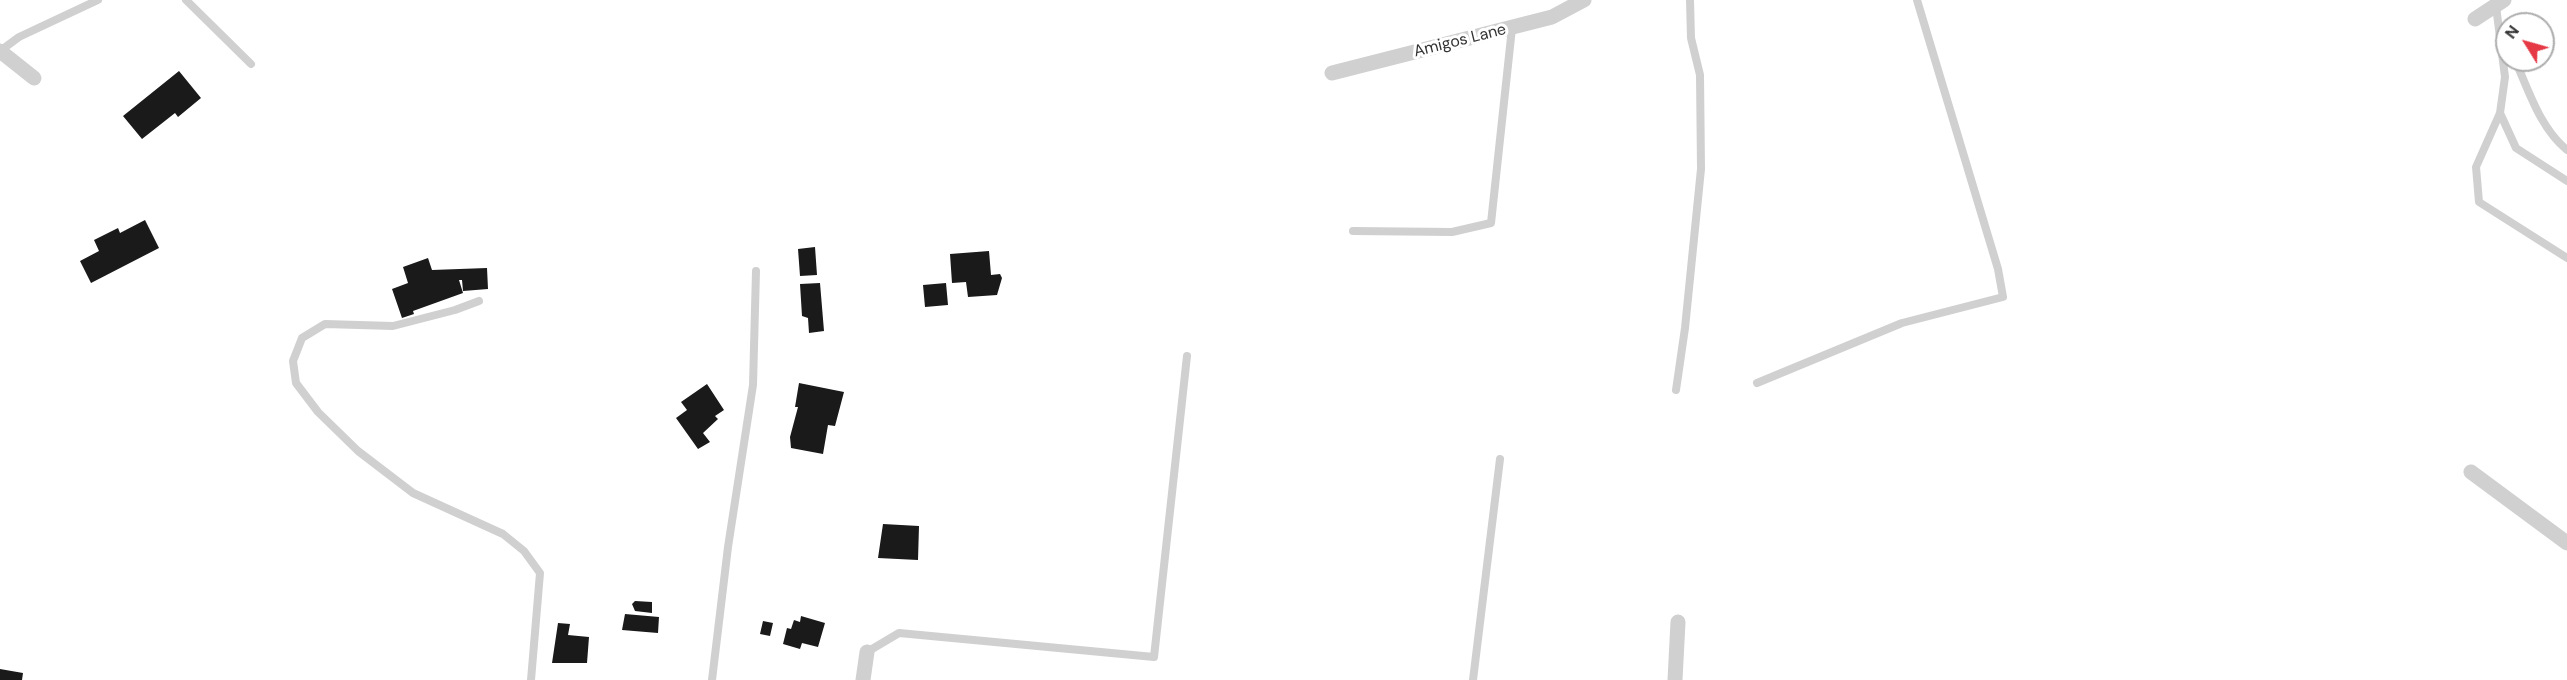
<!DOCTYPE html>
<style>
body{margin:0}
#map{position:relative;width:2567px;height:680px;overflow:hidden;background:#fff;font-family:"DM Sans",sans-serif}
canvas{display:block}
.north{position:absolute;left:2495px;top:12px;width:60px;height:60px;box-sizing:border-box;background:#fff;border:2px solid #adadad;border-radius:50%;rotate:307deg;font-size:16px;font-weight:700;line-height:24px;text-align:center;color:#333}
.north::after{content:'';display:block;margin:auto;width:21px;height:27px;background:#e63946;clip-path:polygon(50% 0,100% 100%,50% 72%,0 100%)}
</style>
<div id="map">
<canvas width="2567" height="680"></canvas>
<div class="north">N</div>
</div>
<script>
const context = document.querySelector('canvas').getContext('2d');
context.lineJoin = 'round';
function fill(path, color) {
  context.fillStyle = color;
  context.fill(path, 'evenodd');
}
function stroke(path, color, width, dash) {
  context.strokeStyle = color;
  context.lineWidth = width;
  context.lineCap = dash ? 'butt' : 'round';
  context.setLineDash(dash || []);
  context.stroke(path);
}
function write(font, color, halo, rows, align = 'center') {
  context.font = font + ' "DM Sans",sans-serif';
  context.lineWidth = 6;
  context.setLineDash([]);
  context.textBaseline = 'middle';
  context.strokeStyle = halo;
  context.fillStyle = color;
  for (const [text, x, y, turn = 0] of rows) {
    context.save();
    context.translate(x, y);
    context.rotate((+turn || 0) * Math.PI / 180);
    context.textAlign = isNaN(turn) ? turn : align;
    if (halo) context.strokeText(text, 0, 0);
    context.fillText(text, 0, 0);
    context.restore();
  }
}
fill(new Path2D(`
 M179 71 201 98 178 117 175 113 142 139 123 116Z
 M145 220 159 248 91 283 80 261 99 251 94 240 118 228 120 233Z
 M815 247 817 275 800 276 798 249Z
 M989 251 991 275 1000 274 1002 278 997 295 968 297 966 282 952 283 950 254Z
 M428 258 432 270 487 268 488 289 463 291 462 280H459L463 293 413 311 414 314 402 318 392 289 408 283 403 267Z
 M820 283 824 331 809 333 808 318 802 316 800 284Z
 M946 283 948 305 925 307 923 285Z
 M799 383 844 392 835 426 828 425 823 454 791 448 790 437 798 407H795Z
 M707 384 724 410 715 416 718 419 703 433 710 442 698 449 676 418 687 410 681 402Z
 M883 524 919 526 918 560 878 558Z
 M635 601 652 602V613L635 611 632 604Z
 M625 614 659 617 658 633 622 630Z
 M801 616 825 623 818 647 802 643 800 649 783 644 787 628 791 629 794 620 800 622Z
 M763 621 773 623 770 636 760 634Z
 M558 623 570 624 568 635 589 637 587 663H552Z
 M0 669 23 673 22 680H0Z`), '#1a1a1a');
stroke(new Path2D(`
 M186 0 251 64
 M2496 6 2505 77 2500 113 2476 167 2479 202 2567 258
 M0 51 19 37 98 0
 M2515 60C2529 91 2540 128 2567 150
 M2500 113 2516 148 2567 181
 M1353 231 1452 232 1491 223 1512 28
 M479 301 455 310 393 326 325 324 302 338 293 361 296 383 318 412 358 451 413 493 503 534 524 551 540 573 531 680
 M1757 383 1902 323 2003 297 1998 269 1917 0
 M1676 390 1685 328 1701 169 1700 75 1691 38 1690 0
 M867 652 899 633 1154 657 1187 356
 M712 680 728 547 753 385 756 271
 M1473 680 1500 459`), '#d0d0d0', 8);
stroke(new Path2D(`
 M2475 19 2504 0
 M0 51 34 78
 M1332 73 1552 17 1584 0
 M2471 472 2567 543
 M863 680 867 652
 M1675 680 1678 622`), '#d0d0d0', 15);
write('16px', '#333', '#fff', [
 ["Amigos Lane",1460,41,-14]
]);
</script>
